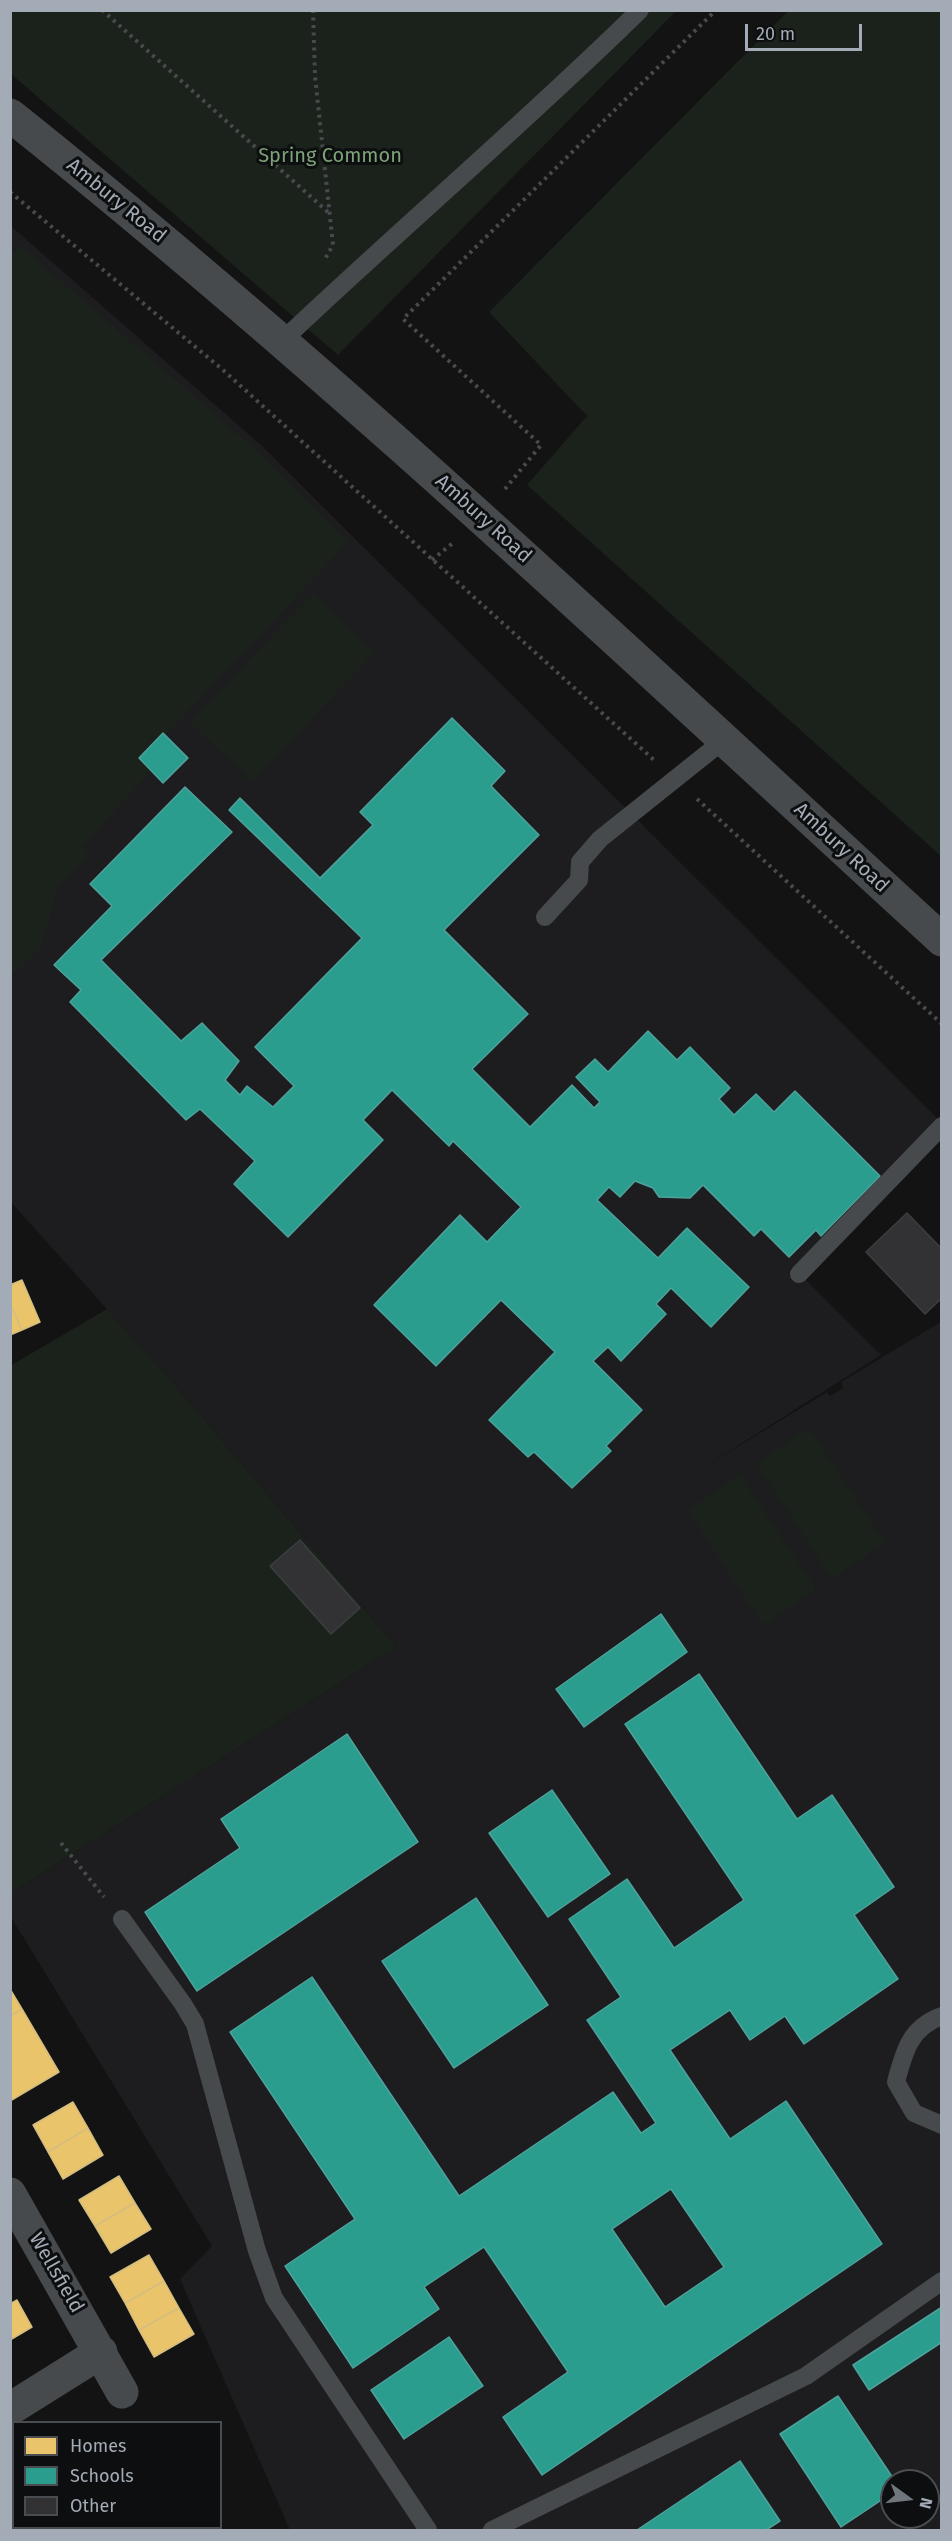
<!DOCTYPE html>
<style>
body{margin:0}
#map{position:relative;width:952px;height:2541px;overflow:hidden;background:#131313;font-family:"Fira Sans",sans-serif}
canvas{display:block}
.frame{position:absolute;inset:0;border:12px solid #a3acb6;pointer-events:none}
.legend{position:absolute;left:12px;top:2421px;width:210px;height:108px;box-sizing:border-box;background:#0d0e0f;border:2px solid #494d52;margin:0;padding:8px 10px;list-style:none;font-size:18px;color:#a3acb6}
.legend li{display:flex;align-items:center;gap:12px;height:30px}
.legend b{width:30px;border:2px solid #494d52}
.north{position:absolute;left:880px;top:2469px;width:60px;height:60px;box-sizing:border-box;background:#0d0e0f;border:2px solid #494d52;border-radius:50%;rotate:105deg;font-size:16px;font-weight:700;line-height:24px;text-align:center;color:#a3acb6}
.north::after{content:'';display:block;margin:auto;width:21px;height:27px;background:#71767d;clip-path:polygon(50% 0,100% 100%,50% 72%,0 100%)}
.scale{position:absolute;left:745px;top:24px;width:117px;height:27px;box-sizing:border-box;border:3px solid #a3acb6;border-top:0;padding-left:8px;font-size:18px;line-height:21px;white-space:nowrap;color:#a3acb6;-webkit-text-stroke:4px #0d0e0f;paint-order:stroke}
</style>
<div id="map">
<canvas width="952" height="2541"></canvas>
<div class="frame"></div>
<ul class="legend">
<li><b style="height:16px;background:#e9c46a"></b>Homes</li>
<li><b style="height:16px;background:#2a9d8f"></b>Schools</li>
<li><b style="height:16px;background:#323234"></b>Other</li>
</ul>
<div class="north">N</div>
<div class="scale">20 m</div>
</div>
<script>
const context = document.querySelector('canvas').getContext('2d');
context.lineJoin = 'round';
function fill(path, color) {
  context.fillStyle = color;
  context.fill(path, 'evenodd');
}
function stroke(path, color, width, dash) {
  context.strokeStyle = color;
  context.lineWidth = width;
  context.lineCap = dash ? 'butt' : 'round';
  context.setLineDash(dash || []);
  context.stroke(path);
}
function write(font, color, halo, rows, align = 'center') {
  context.font = font + ' "Fira Sans",sans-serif';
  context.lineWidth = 6;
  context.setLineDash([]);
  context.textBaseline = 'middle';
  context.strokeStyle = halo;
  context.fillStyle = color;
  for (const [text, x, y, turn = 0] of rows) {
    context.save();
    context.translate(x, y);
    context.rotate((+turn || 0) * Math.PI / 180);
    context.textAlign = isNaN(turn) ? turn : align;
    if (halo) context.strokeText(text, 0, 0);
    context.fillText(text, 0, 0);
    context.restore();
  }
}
fill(new Path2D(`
 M11 226 261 445 941 1122 800 1274 881 1355 703 1468 827 1392 830 1396 843 1388 841 1382 941 1322V2530H290L180 2279 212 2246 11 1917V1893L396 1647 182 1393 11 1202ZM892 2481H928V2517H892Z`), '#1d1d1f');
fill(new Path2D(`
 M789 10 941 11V856L527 485 587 416 489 312Z
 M10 11H676L338 355 11 74Z
 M20 246 257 451 348 542 176 724 139 757 151 771 82 846 90 855 57 889 41 948 11 976 10 256Z
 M313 594 374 653 252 781 190 722Z
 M107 1309 182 1393 396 1647 11 1893 10 1366Z
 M809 1428 885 1543 832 1578 756 1463Z
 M740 1475 816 1590 763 1625 688 1510Z`), '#1b221b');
const homes = new Path2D(`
 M22 1280 40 1322 22 1330 10 1303V1285Z
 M10 1303 22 1330 10 1335Z
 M10 1989 22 2009 10 2016Z
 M22 2009 59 2072 10 2101V2016Z
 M73 2102 88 2128 48 2152 33 2125Z
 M88 2128 103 2155 63 2179 48 2152Z
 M119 2176 135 2203 95 2226 79 2200Z
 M135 2203 151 2229 111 2253 95 2226Z
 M149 2255 164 2281 125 2303 110 2277Z
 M164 2281 179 2308 139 2330 125 2303Z
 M17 2300 32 2327 10 2340V2304Z
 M179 2308 194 2334 154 2357 139 2330Z
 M66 2528H105L100 2530H68Z`);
fill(homes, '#e9c46a');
stroke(homes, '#d4bd81', 1.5);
const schools = new Path2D(`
 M452 718 505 771 491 786 539 835 444 930 528 1014 472 1069 530 1127 572 1085 594 1108 600 1102 576 1077 595 1059 608 1072 648 1031 677 1060 690 1047 730 1088 719 1099 734 1115 756 1094 774 1112 795 1091 880 1176 821 1236 816 1230 789 1257 761 1229 754 1236 703 1185 690 1198 659 1197 653 1188 635 1181 620 1197 609 1187 597 1200 658 1258 687 1228 749 1287 711 1327 671 1288 656 1304 666 1314 621 1361 608 1347 593 1361 642 1410 606 1446 611 1451 572 1488 534 1452 528 1457 489 1420 555 1352 501 1300 436 1366 374 1305 460 1215 487 1242 521 1207 453 1141 449 1146 392 1090 363 1120 383 1140 288 1237 234 1184 255 1161 200 1109 186 1120 70 1002 81 990 54 965 112 906 90 884 185 787 232 832 101 960 181 1041 202 1023 239 1061 225 1080 240 1095 247 1086 273 1107 294 1086 255 1047 362 938 229 810 240 798 320 878 373 825 360 812Z
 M163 733 188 758 163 783 139 758Z
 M661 1614 687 1652 584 1727 556 1689Z
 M699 1674 797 1819 832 1795 894 1887 854 1915 898 1979 804 2044 785 2016 750 2040 730 2010 670 2050 730 2139 786 2101 882 2244 542 2475 503 2417 568 2372 484 2247 424 2287 439 2309 353 2368 285 2266 355 2219 230 2032 312 1977 459 2196 613 2092 641 2133 656 2123 587 2020 621 1997 569 1919 627 1879 674 1948 744 1900 625 1724ZM671 2189 724 2267 665 2307 612 2229Z
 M347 1734 418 1842 197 1991 145 1912 240 1848 221 1819Z
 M552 1790 610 1874 548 1917 489 1833Z
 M476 1898 548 2005 454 2068 382 1961Z
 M942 2307V2342L869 2390 853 2365Z
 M449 2337 483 2386 404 2439 371 2390Z
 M838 2396 895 2481H892V2493L841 2527 780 2434Z
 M740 2461 780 2521 766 2530H637Z`);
fill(schools, '#2a9d8f');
stroke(schools, '#4ea29b', 1.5);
const building = new Path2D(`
 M907 1213 942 1249V1298L925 1314 866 1252Z
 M300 1540 360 1608 331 1634 270 1566Z`);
fill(building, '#323234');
stroke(building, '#3b3e40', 1.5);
stroke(new Path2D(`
 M102 10 329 213
 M313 10 315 76 333 245 325 259
 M10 192 223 370 654 760
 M505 489 541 445 403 319 716 10
 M432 560 454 542
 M697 799 942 1024
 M61 1843 104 1897`), '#494a4e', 4, [3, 4.5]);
stroke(new Path2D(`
 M282 341C400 229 524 124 640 10
 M545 917 579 880 580 862 600 839 724 740
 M799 1274 942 1126
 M122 1919 183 2004 195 2024 257 2251 274 2298 428 2530
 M942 2016C910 2027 904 2052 896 2082L914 2113 942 2125
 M492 2530 806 2376 942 2281`), '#474a4c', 18);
stroke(new Path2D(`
 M10 2194 122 2392
 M10 2409 101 2352`), '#474a4c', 33);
stroke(new Path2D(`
 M10 115C335 374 636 660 942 940`), '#474a4c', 33);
write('20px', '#7ca378', '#0d0e0f', [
 ["Spring Common",330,156]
]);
write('20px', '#a3acb6', '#0d0e0f', [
 ["Ambury Road",116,201,39],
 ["Ambury Road",483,519,42],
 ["Ambury Road",841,848,43],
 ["Wellsfield",56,2273,60]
]);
</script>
